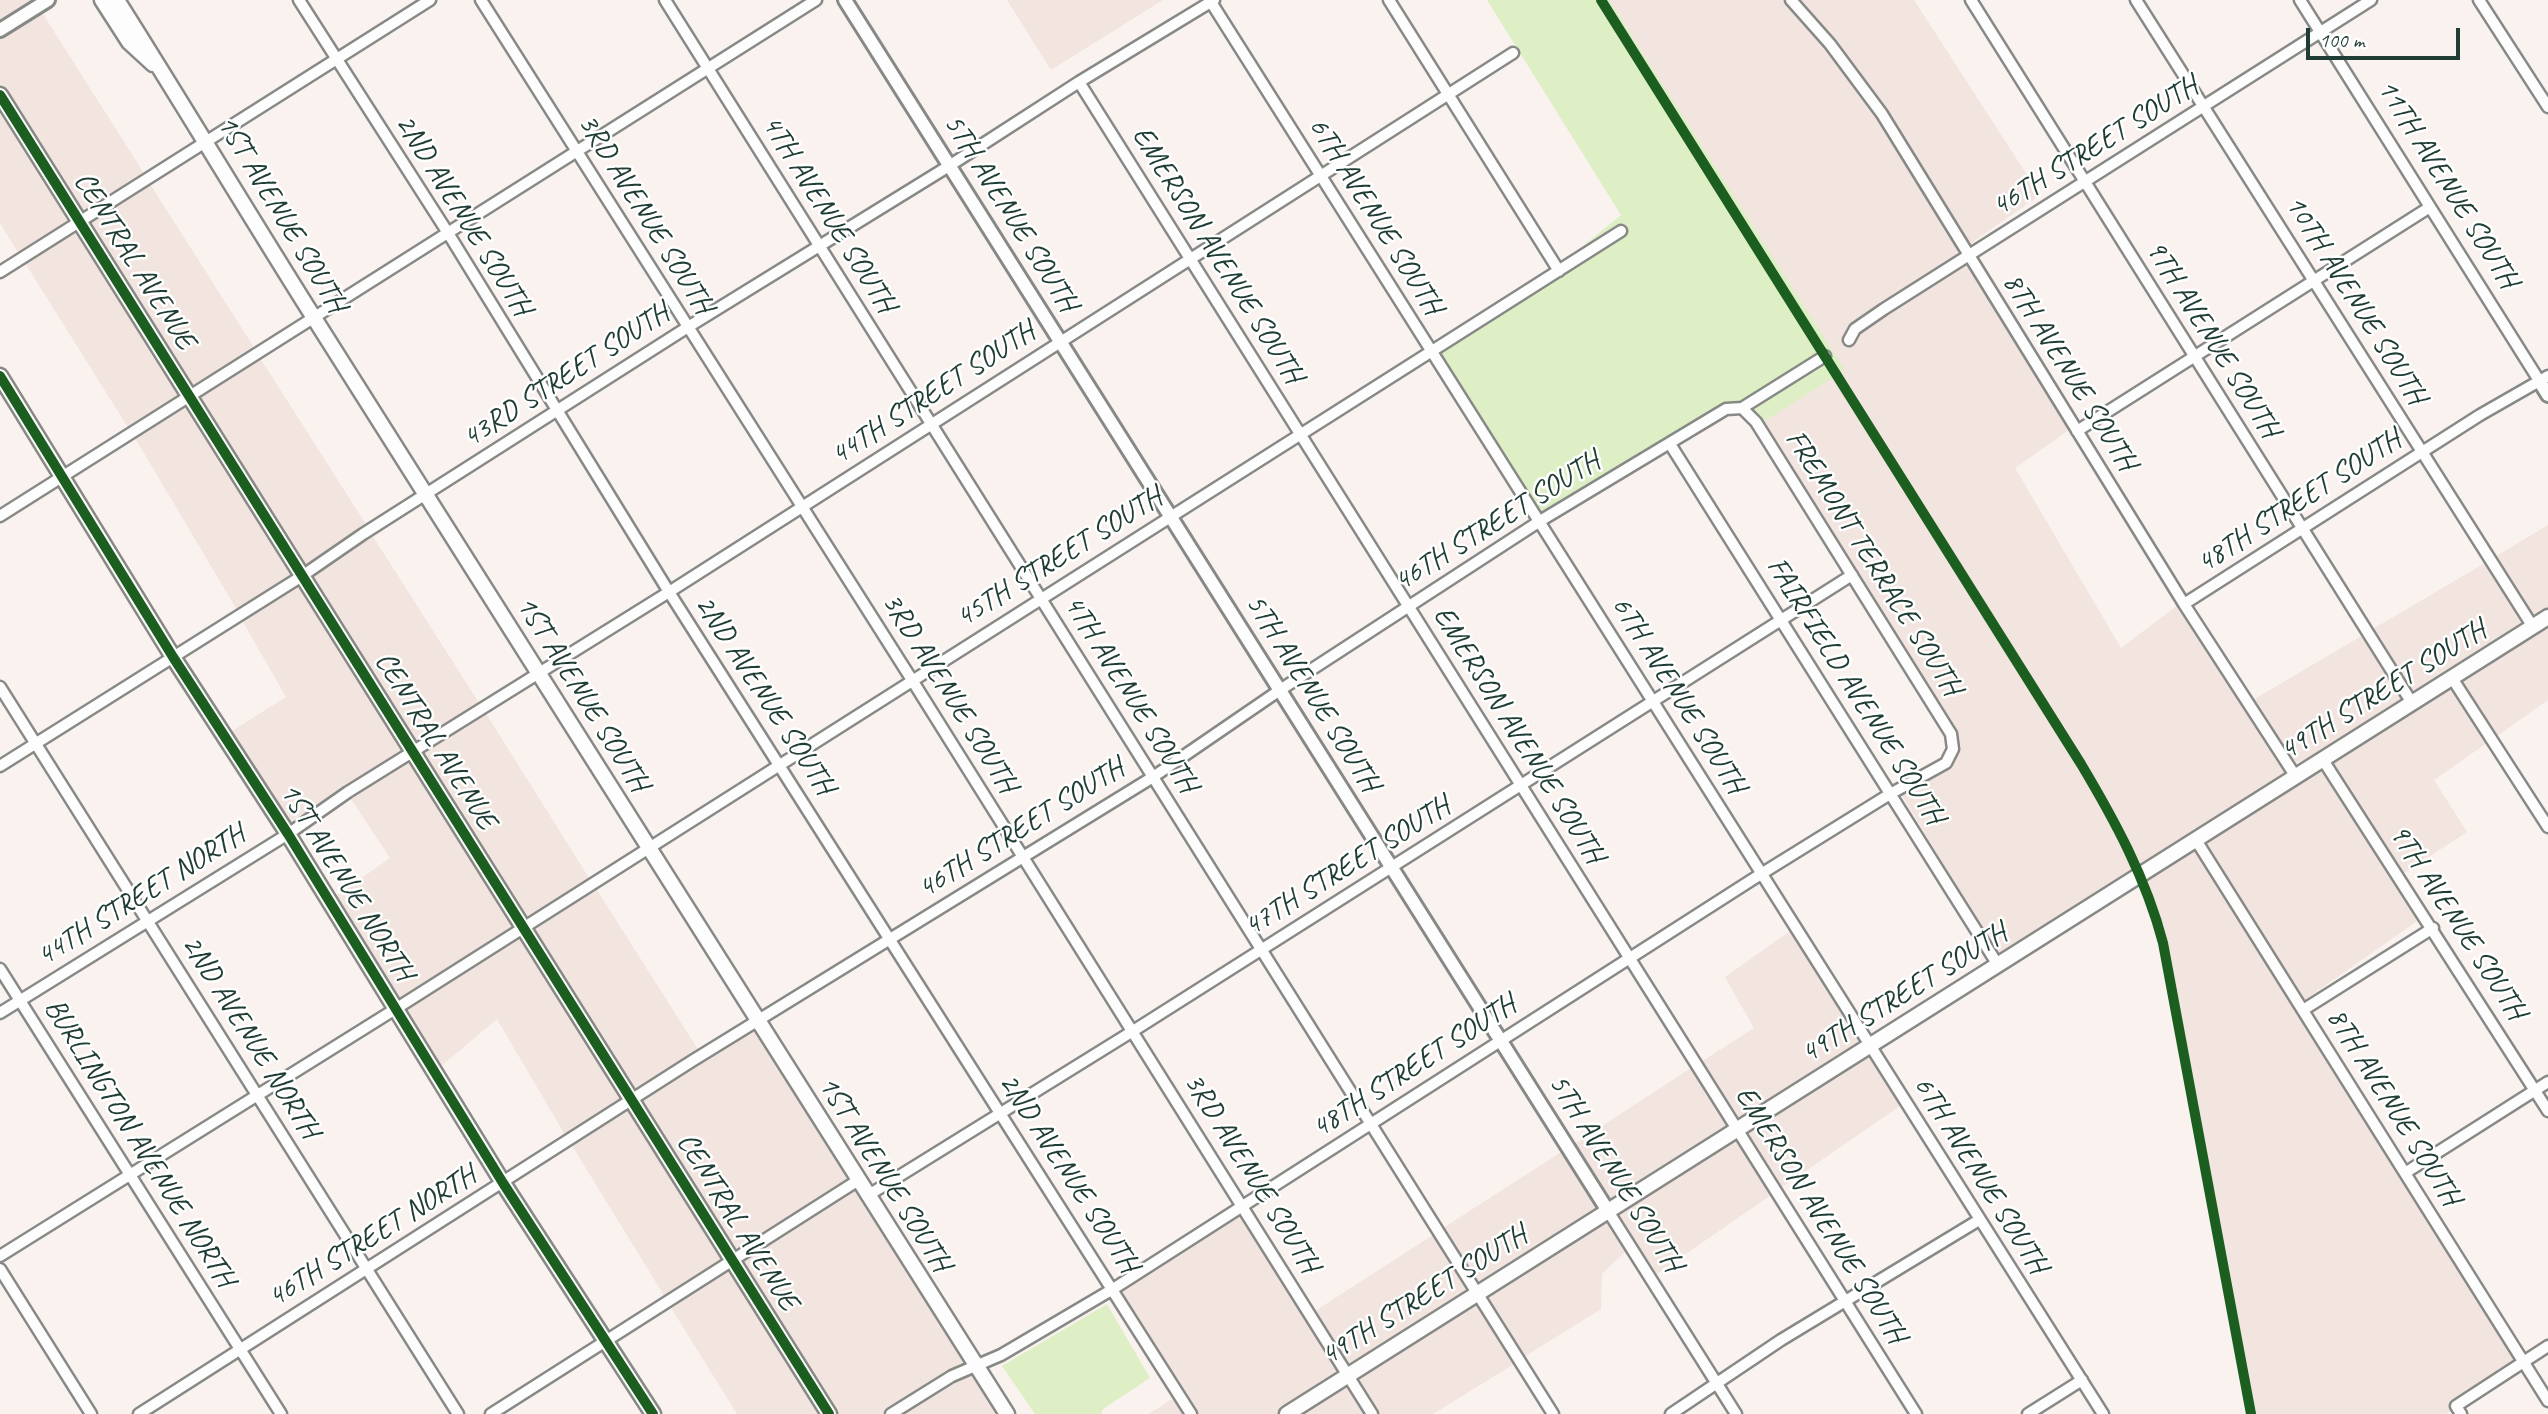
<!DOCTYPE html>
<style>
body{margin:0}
#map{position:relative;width:2548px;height:1414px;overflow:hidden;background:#f9f2ef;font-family:Caveat,sans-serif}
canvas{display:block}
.scale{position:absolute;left:2306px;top:28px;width:154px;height:32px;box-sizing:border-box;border:4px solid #1f3d34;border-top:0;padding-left:9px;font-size:21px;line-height:24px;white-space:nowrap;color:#1f3d34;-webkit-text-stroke:5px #fff;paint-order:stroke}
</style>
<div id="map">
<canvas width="2548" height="1414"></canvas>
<div class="scale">100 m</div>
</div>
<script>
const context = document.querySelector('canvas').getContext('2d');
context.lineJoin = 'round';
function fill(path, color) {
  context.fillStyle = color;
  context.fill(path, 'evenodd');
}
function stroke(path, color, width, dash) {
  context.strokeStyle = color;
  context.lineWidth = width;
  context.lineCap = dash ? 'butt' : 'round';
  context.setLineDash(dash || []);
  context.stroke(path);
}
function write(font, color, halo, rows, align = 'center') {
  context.font = font + ' Caveat,sans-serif';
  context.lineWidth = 5;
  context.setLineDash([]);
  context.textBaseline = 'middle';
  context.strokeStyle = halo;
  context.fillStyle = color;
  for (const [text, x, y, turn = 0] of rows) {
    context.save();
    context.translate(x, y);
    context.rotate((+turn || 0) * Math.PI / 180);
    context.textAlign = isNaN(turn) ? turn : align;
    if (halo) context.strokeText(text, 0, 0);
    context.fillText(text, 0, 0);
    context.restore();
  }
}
fill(new Path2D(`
 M0 0H34L35 2 0 24Z
 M1007 0H1163L1051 70Z
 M1609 0H1783L1826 47 1877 117 1961 254 1852 325 1842 343 1852 347 1859 333 1864 329 1967 263 2069 430 2015 468 2121 648 2178 605 2288 775 2000 957 1901 794 1951 765 1959 753 1961 747 1956 731 1763 422 1844 369Z
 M1799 0H1914L2040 195 1970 244 1971 248 1887 110 1835 40Z
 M41 11 145 175 82 214 0 84V36Z
 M0 106 72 221 19 254 0 223Z
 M150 184 255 349 192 389 88 223Z
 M78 230 182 395 129 429 25 263Z
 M260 358 367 526 304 568 198 398Z
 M188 404 294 574 237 610 135 438Z
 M2548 525V611L2535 619 2495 557Z
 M372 535 479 703 415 744 310 577Z
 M2485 563 2525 626 2415 695 2373 629Z
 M300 583 405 751 288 823 229 733 286 697 242 620Z
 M2548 624V700L2497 736 2460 679Z
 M2363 635 2405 702 2324 752 2294 764 2253 700Z
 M2450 685 2487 743 2434 780 2467 832 2404 873 2331 761Z
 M485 712 589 878 525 919 421 753Z
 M411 759 515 925 399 1000 335 897 390 858 350 797Z
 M2321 767 2420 919 2306 999V1003L2204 841Z
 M2194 847 2515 1360 2449 1405 2452 1410 2446 1414H2249L2175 988 2145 880Z
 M595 887 699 1051 633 1092 531 928Z
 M1790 931 1862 1045 1739 1123 1701 1062 1754 1028 1725 977Z
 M521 934 623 1099 565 1135 497 1019 440 1067 405 1009Z
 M754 1029 849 1180 735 1253 639 1101Z
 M1867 1054 1900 1106 1781 1188 1745 1132Z
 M1691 1068 1729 1129 1610 1204 1573 1145Z
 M629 1108 724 1260 665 1297 571 1144Z
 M1735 1138 1771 1195 1657 1274 1616 1213Z
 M1563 1151 1600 1210 1480 1286 1443 1228Z
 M855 1189 968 1364 949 1371 881 1414H836L740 1262Z
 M1240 1214 1340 1374 1277 1414H1198L1121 1291Z
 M1606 1219 1626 1251 1602 1274 1601 1309 1524 1357 1485 1295Z
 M1433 1235 1470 1293 1351 1368 1315 1311Z
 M730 1269 822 1414H737L670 1306Z
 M1475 1301 1514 1364 1433 1414H1379L1356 1377Z
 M974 1374 1000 1414H901L954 1381Z
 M1346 1383 1365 1414H1297Z
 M1174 1398 1184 1414H1149Z`), '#f2e4de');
fill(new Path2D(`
 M1487 0H1609L1845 370 1763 422 1751 409 1832 357 1827 348 1743 401 1724 404 1542 513 1441 353 1628 233 1623 224 1567 259 1621 215Z
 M1107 1304 1150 1378 1103 1409 1101 1414H1035L1002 1366Z`), '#deeec5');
const minor = new Path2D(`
 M299 0 448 233 669 592 1191 1414
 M481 0 912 680 1372 1414
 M665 0 1553 1414
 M1389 0 1559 271
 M1791 0 1830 44 1882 114 2184 604 2296 777
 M1971 0 2412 703
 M2136 0 2533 627
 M2300 0 2540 382
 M2479 0 2548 107
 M1211 2 2103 1414
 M1079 82 1916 1414
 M0 272 430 0
 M1849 340 1855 329 1884 309 2371 0
 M2077 431 2430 207
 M1670 444 1998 965
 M0 516 816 0
 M2184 604 2480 415 2548 376
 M2452 678 2548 827
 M0 687 458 1414
 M2323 760 2548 1111
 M0 766 302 576 363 534 688 327 949 166 1079 82 1214 0
 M2196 840 2548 1401
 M0 969 281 1414
 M2303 1010 2433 928
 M0 1013 288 834 348 792 669 592 1513 53
 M2405 1173 2548 1082
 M867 1196 1133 1031 1852 575
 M1608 1211 1736 1414
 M0 1256 397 1008 1621 231
 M0 1269 91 1414
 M139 1414 692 1061 1153 777 1280 690 1540 521 1726 409 1742 408 1825 356
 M491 1414 857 1181
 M891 1414 952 1376 1001 1355 1113 1289 1761 874 1890 794 1946 763 1953 749 1951 734 1756 422 1742 408
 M1671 1414 1781 1340 1979 1220
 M2028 1414 2082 1380
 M2461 1414 2456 1406 2548 1346`);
const tertiary = new Path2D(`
 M845 0 1608 1211
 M0 30 48 0
 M2540 382 2548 395`);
const secondary = new Path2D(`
 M0 95 829 1414
 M1287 1414 2548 617`);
const primary = new Path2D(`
 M102 0 129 42 153 64
 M117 0C184 106 249 215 316 321 545 686 776 1050 1007 1414
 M0 376 173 657 288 834 503 1183 653 1414`);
stroke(minor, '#878986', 15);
stroke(tertiary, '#878986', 18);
stroke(secondary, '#878986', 19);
stroke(primary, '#878986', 19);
stroke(minor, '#fefdfd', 10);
stroke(tertiary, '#fefdfd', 12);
stroke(secondary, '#fefdfd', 14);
stroke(primary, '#fefdfd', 14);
stroke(new Path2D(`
 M1601 0 2081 764C2115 821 2146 878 2163 943L2251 1414
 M0 95 829 1414
 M0 376 173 657 288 834 503 1183 653 1414`), '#1b5e20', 10);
write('30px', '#1f3d34', '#fff', [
 ["46TH STREET SOUTH",2095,147,-32],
 ["11TH AVENUE SOUTH",2447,184,58],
 ["5TH AVENUE SOUTH",1010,213,58],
 ["1ST AVENUE SOUTH",281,214,59],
 ["3RD AVENUE SOUTH",645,214,58],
 ["4TH AVENUE SOUTH",828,214,58],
 ["2ND AVENUE SOUTH",463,215,58],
 ["6TH AVENUE SOUTH",1375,216,58],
 ["EMERSON AVENUE SOUTH",1217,255,58],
 ["CENTRAL AVENUE",134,261,58],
 ["10TH AVENUE SOUTH",2355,300,58],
 ["9TH AVENUE SOUTH",2212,339,58],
 ["8TH AVENUE SOUTH",2069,372,58],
 ["43RD STREET SOUTH",566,376,-33],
 ["44TH STREET SOUTH",933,394,-33],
 ["48TH STREET SOUTH",2299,502,-33],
 ["46TH STREET SOUTH",1497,522,-32],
 ["45TH STREET SOUTH",1059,558,-32],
 ["FREMONT TERRACE SOUTH",1873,563,58],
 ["FAIRFIELD AVENUE SOUTH",1855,691,58],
 ["49TH STREET SOUTH",2383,691,-32],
 ["3RD AVENUE SOUTH",949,693,58],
 ["5TH AVENUE SOUTH",1312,693,58],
 ["1ST AVENUE SOUTH",582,694,58],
 ["4TH AVENUE SOUTH",1130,694,58],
 ["2ND AVENUE SOUTH",764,695,57],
 ["6TH AVENUE SOUTH",1678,695,58],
 ["EMERSON AVENUE SOUTH",1518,735,58],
 ["CENTRAL AVENUE",435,741,58],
 ["46TH STREET SOUTH",1021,829,-32],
 ["47TH STREET SOUTH",1347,867,-32],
 ["1ST AVENUE NORTH",346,882,58],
 ["44TH STREET NORTH",141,896,-32],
 ["9TH AVENUE SOUTH",2457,922,57],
 ["49TH STREET SOUTH",1904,994,-32],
 ["2ND AVENUE NORTH",250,1037,58],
 ["48TH STREET SOUTH",1414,1067,-33],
 ["8TH AVENUE SOUTH",2393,1107,58],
 ["BURLINGTON AVENUE NORTH",139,1143,58],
 ["2ND AVENUE SOUTH",1068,1173,57],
 ["3RD AVENUE SOUTH",1251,1173,58],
 ["5TH AVENUE SOUTH",1615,1173,58],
 ["1ST AVENUE SOUTH",884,1174,58],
 ["6TH AVENUE SOUTH",1980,1175,58],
 ["EMERSON AVENUE SOUTH",1820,1215,58],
 ["CENTRAL AVENUE",737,1222,58],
 ["46TH STREET NORTH",372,1237,-32],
 ["49TH STREET SOUTH",1424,1296,-32]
]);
</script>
